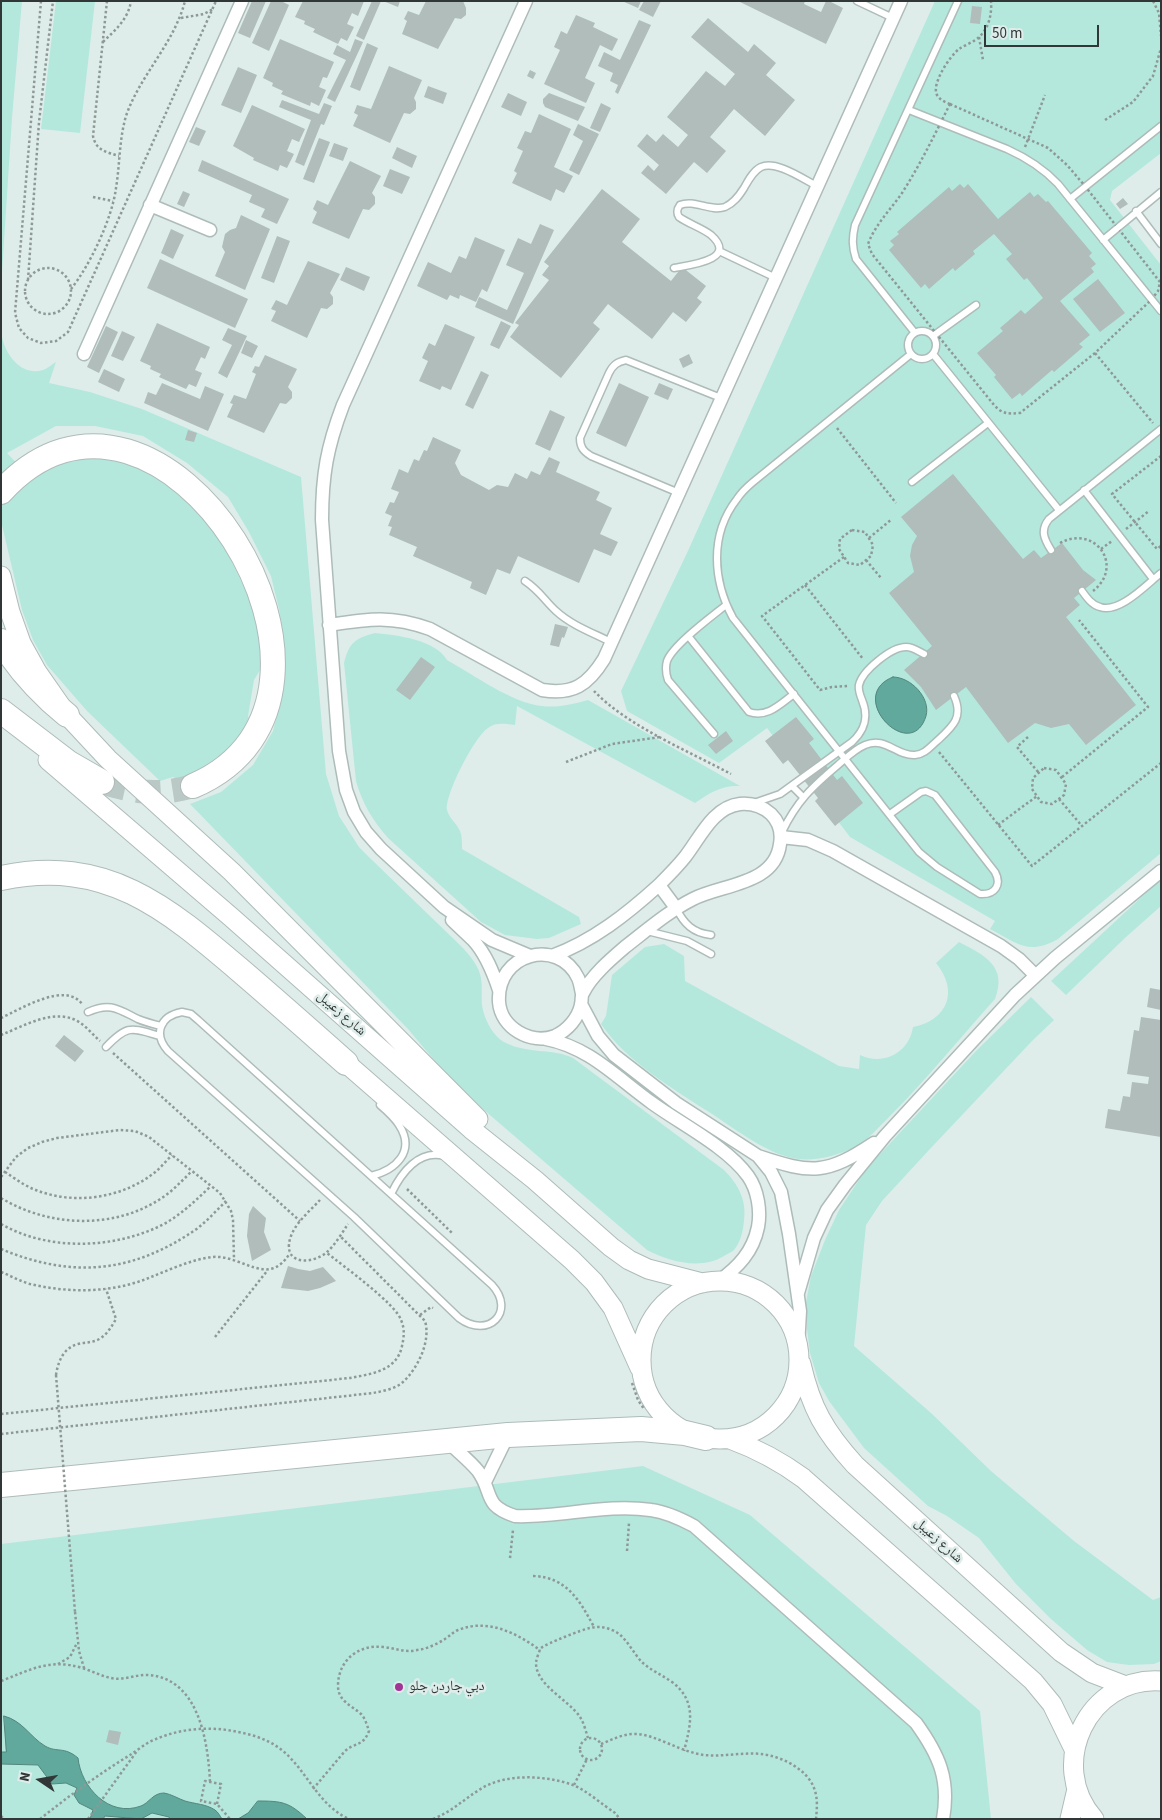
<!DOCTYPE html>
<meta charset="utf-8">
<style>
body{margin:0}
#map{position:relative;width:1162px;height:1820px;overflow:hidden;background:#deedea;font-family:"Source Sans 3",sans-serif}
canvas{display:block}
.frame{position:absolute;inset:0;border:2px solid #313736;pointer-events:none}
.north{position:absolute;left:15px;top:1755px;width:50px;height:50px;-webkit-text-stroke:4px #deedea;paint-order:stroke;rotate:282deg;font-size:14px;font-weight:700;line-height:20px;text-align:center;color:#313736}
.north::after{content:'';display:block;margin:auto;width:18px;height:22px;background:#313736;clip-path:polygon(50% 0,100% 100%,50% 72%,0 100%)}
.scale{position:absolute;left:984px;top:25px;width:115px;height:22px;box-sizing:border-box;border:2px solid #313736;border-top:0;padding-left:6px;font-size:15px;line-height:18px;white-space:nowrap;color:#313736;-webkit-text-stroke:4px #deedea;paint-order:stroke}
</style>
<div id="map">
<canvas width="1162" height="1820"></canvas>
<div class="frame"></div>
<div class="north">N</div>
<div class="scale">50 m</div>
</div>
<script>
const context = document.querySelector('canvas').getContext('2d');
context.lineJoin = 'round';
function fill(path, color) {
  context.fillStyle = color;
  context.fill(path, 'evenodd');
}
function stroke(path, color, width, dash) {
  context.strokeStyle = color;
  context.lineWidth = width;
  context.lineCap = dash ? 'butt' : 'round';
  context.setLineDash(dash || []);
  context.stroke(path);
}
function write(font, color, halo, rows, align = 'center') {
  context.font = font + ' "Source Sans 3","Noto Naskh Arabic",sans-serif';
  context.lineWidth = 5;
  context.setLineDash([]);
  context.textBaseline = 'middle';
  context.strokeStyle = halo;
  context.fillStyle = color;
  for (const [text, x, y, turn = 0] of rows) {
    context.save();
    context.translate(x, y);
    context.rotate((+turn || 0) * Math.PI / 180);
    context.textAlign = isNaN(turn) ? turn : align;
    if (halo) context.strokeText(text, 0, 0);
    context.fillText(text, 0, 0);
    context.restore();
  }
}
fill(new Path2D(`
 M1 1H22L12 118 1 288Z
 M56 1H95L80 133 41 129Z
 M935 1H1161V153L1112 191 1110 200 1161 265V853L1058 939C1028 956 1017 943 990 929L995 921 850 837 767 728 719 763 627 711 621 691 687 553Z
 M1 321C2 327 1 334 3 341 8 358 23 376 43 370 47 369 52 364 56 362L49 383 90 392 142 409 301 477 326 774 339 816 359 847 372 860 463 948C470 956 477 964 480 974 483 984 481 995 482 1005 484 1019 493 1037 506 1043 528 1054 552 1048 573 1058L724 1170C738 1184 747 1200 744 1221 743 1230 741 1242 734 1250 732 1252 727 1254 724 1256 701 1270 670 1262 647 1250L455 1085 408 1029 190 804 221 792 253 765 273 731 283 690 285 651 279 609 271 576 249 532 228 497 187 463 143 436 95 426H56L7 453 25 472 45 461 110 455 168 482 218 533 256 612 263 665 254 680 248 716 252 729 201 773 181 783 173 777 160 781 87 711 47 665 33 640 22 610 1 521Z
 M375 633C397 635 436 640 447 660 474 675 512 703 542 706 558 708 573 704 588 700L740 786C722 785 709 793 695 803L517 706 515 725C505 724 496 722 488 728 475 736 445 794 447 810 449 819 459 825 461 834 462 838 462 844 462 849L579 917 581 924 549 938 537 939 505 935 481 922 388 838C373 821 362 803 356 781L344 663C349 643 355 638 375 633Z
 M1161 879V906L1126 937 1066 995 1051 981Z
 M959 942C984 955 1008 966 995 999 960 1038 926 1080 889 1117 879 1127 867 1141 855 1147 835 1157 809 1163 788 1157 760 1149 734 1128 709 1112 673 1089 626 1061 601 1024L606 1016 612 975 645 947 664 944 684 956 685 981 839 1066 859 1069 860 1055C883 1066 909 1053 913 1027 948 1020 959 991 936 963Z
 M1031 997 1054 1020 1033 1040 929 1150 882 1201 866 1225 854 1346 931 1413 991 1471 1074 1541 1153 1600 1161 1597V1661L1154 1664 1129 1665 1107 1662 1087 1650 1051 1619 1016 1584 979 1538 947 1516 928 1506 864 1448 829 1401 819 1383 810 1353 807 1329 806 1302 811 1276 825 1240 839 1210 867 1168 976 1051Z
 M643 1466 750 1515 980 1711 991 1819H1V1544Z`), '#b4e8dd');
const water = new Path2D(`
 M893 677C911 677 931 698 926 716 911 765 844 696 893 677Z
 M4 1716C23 1721 30 1737 45 1746 57 1753 64 1746 78 1758 81 1787 109 1818 141 1806 149 1803 153 1793 164 1793 171 1794 179 1799 185 1801 195 1804 206 1804 215 1810 218 1812 220 1816 222 1819H170L169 1817 152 1813 141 1819 105 1816 103 1819H90L93 1810 79 1803 74 1795 77 1788 66 1783 52 1784 38 1765 1 1764V1752H6Z
 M258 1801C282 1801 289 1802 307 1819H238L248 1813Z`);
fill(water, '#61a99d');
stroke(water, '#53877e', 1);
fill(new Path2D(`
 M252 1H266L250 38 238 33Z
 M271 1H281L289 5 269 51 252 43Z
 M303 1H364L358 16 352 13 347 24 354 27 347 41 341 38 338 44 313 32 315 29 304 24 305 21 295 17Z
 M372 1H381L364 40 356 36Z
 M383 1H400L398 7Z
 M426 1H463L466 8V15L461 19 455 18 438 49 402 34 407 21 404 19 408 11 419 15Z
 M622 1H641L638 8Z
 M644 1H661L653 17 639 10Z
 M738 1H805L804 4 821 12 826 1H829L843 8 826 44Z
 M972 6 982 7 980 24 970 23Z
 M576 15 595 23 593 27 618 39 612 51 600 45 585 78 595 83 586 103 544 84 560 50 554 47 561 31 567 34Z
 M708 18 748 52 754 44 776 63 766 75 795 100 765 136 734 109 710 137 726 151 707 173 694 162 666 194 641 173 648 165 654 171 659 165 637 146 647 134 656 142 663 134 678 147 688 135 667 117 706 71 725 86 735 74 691 37Z
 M639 20 651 25 618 94 615 92 618 85 610 81 613 73 598 66 604 52 620 60Z
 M280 39 334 62 327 78 323 77 319 87 326 90 319 106 311 102 310 106 281 94 283 91 272 86 273 83 263 78Z
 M355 39 363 42 335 102 327 98 346 60 333 54 337 45 350 52Z
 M367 43 378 48 360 91 350 87Z
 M389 66 422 80 414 98 416 102V109L410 114 404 113 390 143 353 126 358 115 354 113 357 105 371 109Z
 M238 67 257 75 241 113 221 105Z
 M530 70 536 73 533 79 527 76Z
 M428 86 447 93 443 104 424 97Z
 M508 93 527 102 521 116 501 107Z
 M549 93 585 107 578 121 545 107 543 103V99Z
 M282 100 319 114 324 103 332 106 324 125 321 124 304 166 295 162 311 120 279 107Z
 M601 103 611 108 600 132 590 128Z
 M252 105 305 129 299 142 292 139 287 151 294 154 287 168 280 165 278 171 253 160 254 158 233 146Z
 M539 114 571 129 554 167 573 176 564 193 556 189 551 201 512 183 517 173 514 171 523 151 517 148 525 131 531 133Z
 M578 124 599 134 579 175 569 170 583 141 573 135Z
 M196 127 206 131 199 146 189 142Z
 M319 138 330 142 314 183 303 179Z
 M334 143 348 148 343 161 329 156Z
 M397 147 417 156 412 168 392 158Z
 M202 160 289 199 277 224 261 217 265 209 249 202 252 195 198 171Z
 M350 161 381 176 372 193 375 197V204L369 210 363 209 349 239 312 223 317 212 313 209 317 200 328 205Z
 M390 169 410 177 402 194 383 186Z
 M960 184 964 188 968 184 998 219 1030 192 1034 197 1038 194 1046 202 1048 201 1092 253 1089 256 1096 264 1091 268 1094 272 1060 301 1090 335 1079 344 1083 347 1054 372 1052 370 1022 396 1020 393 1012 399 994 377 996 375 977 353 1003 331 1000 328 1021 310 1025 314 1043 298 1027 278 1024 280 1006 259 1012 254 994 234 973 251 975 254 955 271 953 268 929 289 925 284 921 288 889 250 894 245 890 241 899 234 897 232 949 187 952 191Z
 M602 189 640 219 622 242 671 281 682 267 706 286 697 298 702 302 686 322 673 312 652 339 608 304 593 323 600 329 561 378 510 337 519 325 515 323 549 280 542 275 549 266 544 262Z
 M183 191 190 194 184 207 177 204Z
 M1123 198 1128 204 1120 209 1116 204Z
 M241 215 270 229 245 290 215 276 225 252 222 247 225 234 230 230 236 228Z
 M540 224 554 230 513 324 475 307 479 297 507 310 524 273 506 265 518 238 531 244Z
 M171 229 184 235 173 259 161 253Z
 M277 236 290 241 274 283 261 278Z
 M475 237 505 250 487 292 482 289 476 302 460 295 459 299 450 295 447 300 417 286 428 262 451 273 459 256 466 259Z
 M160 259 248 299 235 328 147 288Z
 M308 261 340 274 330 293 333 297V304L327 309 321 308 307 338 271 321 276 311 271 309 276 300 287 305Z
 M346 267 370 277 364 291 340 280Z
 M1098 279 1125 313 1100 332 1073 299Z
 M501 321 511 326 499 349 490 345Z
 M157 323 210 347 205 359 201 357 195 370 202 373 196 387 189 384 186 389 159 377 161 374 150 369 151 366 140 361Z
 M445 324 475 337 451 390 442 386 440 390 419 381 428 361 422 358 429 343 435 346Z
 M106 326 118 332 99 373 87 367Z
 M228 328 247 336 227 378 218 373 232 345 222 340Z
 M122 331 135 337 123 361 111 356Z
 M246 340 258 346 252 358 241 353Z
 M689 354 693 363 683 368 679 359Z
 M265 355 297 369 288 387 292 392V398L286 404 280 403 264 433 227 417 233 404 230 403 234 395 246 399 256 374 252 372 255 366 259 367Z
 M104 369 125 379 119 392 98 382Z
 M481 371 489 375 473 409 465 405Z
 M162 383 200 399 205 386 224 394 208 431 144 403 148 392 156 395Z
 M619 383 649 397 626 447 596 433Z
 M659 383 673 389 668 400 654 394Z
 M550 410 565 417 550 451 535 444Z
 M188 430 197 433 194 442 185 440Z
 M433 437 461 450 455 463 461 475 489 490 497 485 508 487 515 473 527 479 531 471 540 475 549 457 560 462 556 472 600 492 596 500 612 508 600 534 618 542 611 556 594 549 579 583 518 556 510 574 497 569 486 595 470 588 472 582 413 556 417 547 389 535 392 527 388 526 392 516 385 513 390 502 394 503 399 492 391 489 399 469 408 473 414 459 419 461 424 450 427 451Z
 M953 474 1023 559 1034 550 1041 558 1062 543 1083 570 1096 580 1074 598 1080 605 1066 617 1136 705 1086 745 1069 724 1051 728 1035 723 1008 743 966 687 936 710 921 687 904 670 932 646 889 593 914 572 910 556 912 545 917 536 901 517Z
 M555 624 568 627 564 638 562 637 559 647 550 645Z
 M421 657 435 667 410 700 396 690Z
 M796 717 814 739 809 743 837 780 842 776 863 803 835 826 815 801 818 798 788 760 783 764 765 741Z
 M726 731 733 741 716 754 708 745Z
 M1150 988 1161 990V1010L1147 1007Z
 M1141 1017 1161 1020V1137L1105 1128 1108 1109 1120 1111 1123 1096 1130 1097 1132 1082 1148 1084 1149 1077 1127 1074 1134 1030 1139 1031Z
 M64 1035 84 1051 75 1062 55 1046Z
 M253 1206 266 1218 264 1232 271 1250 252 1261 247 1236 249 1214Z
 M288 1266 298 1269 310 1271 323 1267 336 1281 320 1288 308 1291 281 1288Z
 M109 1730 121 1732 118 1745 106 1742Z`), '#b0bdba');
stroke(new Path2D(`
 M102 782C135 793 159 796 193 786`), '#bbc9c6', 24, [24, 12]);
const lane = new Path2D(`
 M857 1 893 18
 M909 110 1007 149C1027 158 1043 168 1058 184L1161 311
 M1070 199 1161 126
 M1136 211 1161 244
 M1103 240 1161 192
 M719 251 776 278
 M674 268C689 265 739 260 711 235 702 228 689 224 679 217 676 212 677 209 680 205 694 199 710 212 725 207 734 203 739 196 744 188 748 181 753 171 761 167 776 160 803 179 817 186
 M908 345a14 14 0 1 1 28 0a14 14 0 1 1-28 0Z
 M915 333 856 259C852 247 852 238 855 225L958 1
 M933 336 976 305
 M933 354 1059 510
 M912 482 988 423
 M1084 490 1153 579
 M679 493 591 456C583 451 580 447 580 438L609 373C613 365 617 362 626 360L721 398
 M1051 550C1044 539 1040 530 1049 519L1161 429
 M525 581C540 591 544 600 556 611 571 625 593 633 611 642
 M1082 591C1087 598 1092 605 1100 607 1119 614 1146 585 1161 573
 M689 637 749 712C768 718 780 704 794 694
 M714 734 668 680C666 674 665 668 667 661 673 645 711 617 726 605
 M792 786 803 797
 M754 803 780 794 852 742C865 730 869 717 862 700 860 695 858 690 859 685 862 671 891 647 906 647 913 647 918 651 924 654
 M890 814 921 792 926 791 935 795 995 872C1002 885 995 895 980 894L937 867 919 852 733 618C713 581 709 535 737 499 741 493 747 487 753 482L911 354
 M782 832C797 801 812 787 838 765 846 758 855 749 865 745 885 736 896 756 915 755 925 754 930 747 937 741 952 727 964 718 954 696
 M676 908C684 924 693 933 711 935
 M647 931 687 941 711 954
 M88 1012C110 1002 118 1009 138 1019 145 1022 153 1024 161 1026
 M182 1012 191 1014 198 1020 492 1285C516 1311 489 1340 459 1318L354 1217 168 1051C153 1034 160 1016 182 1012Z
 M106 1047C128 1024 131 1028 160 1036
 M371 1176C396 1170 416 1151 399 1125 394 1117 387 1111 380 1105
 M391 1194C401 1173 419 1149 444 1156`);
const street = new Path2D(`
 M526 1 343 405C327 447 322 475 322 520L339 751 346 790 354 812 366 832 381 849 444 907 492 940 530 956
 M150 205 210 230
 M84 354 242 1
 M329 625C368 619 391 615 430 629L542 690C573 695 588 685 604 659L901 1
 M781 837 808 840 833 851 1001 946 1019 959 1035 975
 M659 885 676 908
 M452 920C459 927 466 933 473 940 486 954 493 972 499 990
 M552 956C593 941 627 914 659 885 668 876 677 867 685 857 700 838 713 807 740 804 752 803 762 806 771 814 779 822 782 833 780 844 775 885 722 884 693 899 669 911 647 930 625 947 611 959 591 976 583 993 581 996 582 1001 581 1005 578 1018 568 1030 555 1036 531 1045 501 1028 499 1002 496 953 558 937 578 978 580 982 581 989 582 994
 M581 1004 598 1036 614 1055 676 1103 758 1156 771 1172 781 1192 789 1234 800 1311 798 1347
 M546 1039C589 1047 617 1078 652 1103 681 1124 727 1147 748 1176 758 1190 761 1211 758 1227 753 1252 738 1267 719 1281
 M758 1156C812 1174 826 1175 874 1143
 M798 1293 814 1238 827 1210 845 1185 885 1136 1015 995 1055 958 1161 871
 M447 1441C457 1451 469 1460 478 1471 494 1493 482 1505 515 1516 560 1518 606 1503 651 1510 667 1512 681 1519 694 1526L916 1723C939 1755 950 1779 943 1819
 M485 1482 508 1435`);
const secondary = new Path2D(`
 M1 576 10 612 21 643 37 672 67 715 108 759 232 872 478 1119
 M48 760 231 917 471 1129 535 1180 611 1247 629 1260 648 1269 702 1283
 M346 1063 572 1260 594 1282 613 1308 640 1368
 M641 1360a79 79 0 1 1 158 0a79 79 0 1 1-158 0Z
 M801 1364C811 1408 825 1432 855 1465L1061 1652 1092 1673 1126 1686
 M730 1439C757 1449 780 1461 803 1478L1033 1681 1052 1704 1074 1749
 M1070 1819 1077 1789
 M1094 1819C1046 1765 1088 1676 1161 1681`);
const highway = new Path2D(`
 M1 492C160 316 399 698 193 786
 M1 641C19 670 40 693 67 715
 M1 711 69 763 102 782
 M1 878C106 856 166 907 241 971 276 1001 311 1032 346 1063
 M1 1485 508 1435 641 1429 685 1433 706 1438`);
stroke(lane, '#aebcb9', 9);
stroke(street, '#aebcb9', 15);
stroke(secondary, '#aebcb9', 21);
stroke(highway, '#aebcb9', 26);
stroke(new Path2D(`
 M41 1 15 313 19 328 28 338 41 343 56 341 68 332 216 1
 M107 1 93 136C96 151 107 152 119 156
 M1153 1 1159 13 1161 36
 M181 18 204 14 213 9
 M979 37 983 60
 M103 42C115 30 128 20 131 1
 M950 104 1048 148 1067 165 1085 186 1160 282 1158 291 1151 300 1095 353 1020 413C1008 414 1002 414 994 405L872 254 868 244C875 225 891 209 902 193 920 165 935 134 950 104Z
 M950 104C945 102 940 100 937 95 931 84 950 56 959 49 965 45 974 42 979 37 989 28 992 14 991 1
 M1105 120 1133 102 1153 76 1161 48
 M1025 147 1045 95
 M93 197 113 201
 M25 291a23 23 0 1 1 46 0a23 23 0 1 1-46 0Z
 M28 280 39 122 53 1
 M71 289C90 265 112 219 116 188 120 164 119 140 126 116 140 75 174 44 185 1
 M1095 353 1153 423
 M837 428 896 503
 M1161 456 1112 494 1157 549 1161 546
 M1126 529 1149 511
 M852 530 865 532 873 545 871 556 860 565 848 563 839 549 840 539Z
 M869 538 892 519
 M1060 543C1095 524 1125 566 1093 591
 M1101 549 1112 541
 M844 557 762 616 820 690 832 687 848 686
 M866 560 881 578
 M805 585 863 659
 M594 691C626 725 688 751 731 774
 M1028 737 1017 747 1039 773
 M939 752 1032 866 1161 763
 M566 762 612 744 660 737
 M1044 768 1056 770 1066 784 1064 795 1052 804 1041 802 1032 789 1033 778Z
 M1062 777 1148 707 1079 620
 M1059 799 1082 826
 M998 825 1037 796
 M1 1018C21 1009 65 981 82 1004
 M1 1035C24 1026 55 1007 79 1022 87 1027 93 1035 100 1041
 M113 1053 300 1221
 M5 1172C13 1177 22 1184 31 1188 69 1205 116 1200 150 1176 158 1171 165 1162 172 1155
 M1 1177 16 1157 28 1148 42 1142 57 1138 120 1130 135 1131 149 1137 220 1193 231 1211 233 1220 234 1259
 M407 1189 453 1234
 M1 1198C52 1229 122 1230 170 1192 178 1185 185 1178 192 1171
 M320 1200C309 1212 291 1226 289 1244 287 1266 315 1263 327 1252 335 1245 342 1233 348 1224
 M1 1224C48 1251 112 1249 160 1226 180 1216 195 1201 211 1186
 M1 1249C73 1279 134 1273 198 1228 208 1220 217 1210 226 1201
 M1 1272C11 1276 20 1281 30 1284 68 1293 110 1293 146 1279 167 1271 189 1260 212 1257 242 1254 268 1289 290 1253
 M420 1315 431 1307 433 1308
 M215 1337 267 1271
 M56 1375C58 1362 63 1348 78 1344 86 1342 94 1343 101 1338 108 1333 112 1326 116 1319L106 1289
 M632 1383 638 1400 644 1409
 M1 1414 350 1378C371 1374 397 1371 402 1346 404 1337 405 1329 401 1320 396 1304 342 1265 327 1253
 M1 1434 373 1393C383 1391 395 1389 403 1382 418 1368 431 1341 425 1321L340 1236
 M627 1551 629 1523
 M510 1558 513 1530
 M533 1576C567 1577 580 1601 594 1627
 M75 1612 79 1651 84 1668
 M58 1664 70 1657 77 1643
 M1 1681C30 1670 50 1658 82 1668 92 1671 101 1676 111 1678 124 1681 136 1674 149 1675 199 1679 208 1742 210 1782
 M588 1738C586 1732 584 1723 580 1717 569 1700 535 1685 536 1662 537 1658 539 1651 541 1648 546 1644 583 1629 590 1628 598 1626 605 1627 612 1630 626 1635 633 1654 643 1663 652 1671 662 1675 672 1682 697 1701 691 1724 684 1751
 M580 1749a11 11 0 1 1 22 0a11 11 0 1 1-22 0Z
 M601 1744C613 1739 625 1733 638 1734 658 1736 681 1752 704 1755 723 1757 742 1752 761 1754 781 1756 807 1769 814 1788 818 1798 817 1809 816 1819
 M574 1785 587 1759
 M313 1789 345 1751C355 1742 363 1747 369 1731 367 1725 365 1718 361 1714 351 1705 338 1701 338 1686 338 1660 359 1644 383 1647 395 1648 405 1653 417 1650 427 1649 437 1644 445 1639 450 1636 453 1632 458 1630 488 1618 516 1633 540 1650
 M217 1804 221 1784 205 1781 201 1801 217 1804 230 1819
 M1 1816 4 1819
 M40 1819C69 1796 99 1774 130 1755 138 1750 147 1742 156 1739 182 1728 211 1726 238 1732 254 1735 270 1740 283 1751 307 1771 318 1805 349 1819
 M88 1819 137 1751
 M433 1819C451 1812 463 1800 479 1790 504 1773 545 1775 573 1785 586 1790 603 1805 615 1813L620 1819`), '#8e9997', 2.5, [2.5, 2.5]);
stroke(lane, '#fff', 6);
stroke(street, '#fff', 12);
stroke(secondary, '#fff', 19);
stroke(highway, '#fff', 24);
stroke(new Path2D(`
 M56 1375 75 1612`), '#8e9997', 2.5, [2.5, 2.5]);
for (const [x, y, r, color] of [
 [399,1687,5,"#a03596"]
]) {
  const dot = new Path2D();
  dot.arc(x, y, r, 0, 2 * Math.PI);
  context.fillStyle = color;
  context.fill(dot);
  stroke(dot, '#deedea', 2);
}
write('14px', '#313736', '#deedea', [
 ["شارع زعيبل",341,1014,41],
 ["شارع زعيبل",938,1541,42]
]);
write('14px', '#313736', '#deedea', [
 ["دبي جاردن جلو",409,1687]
], 'left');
</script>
